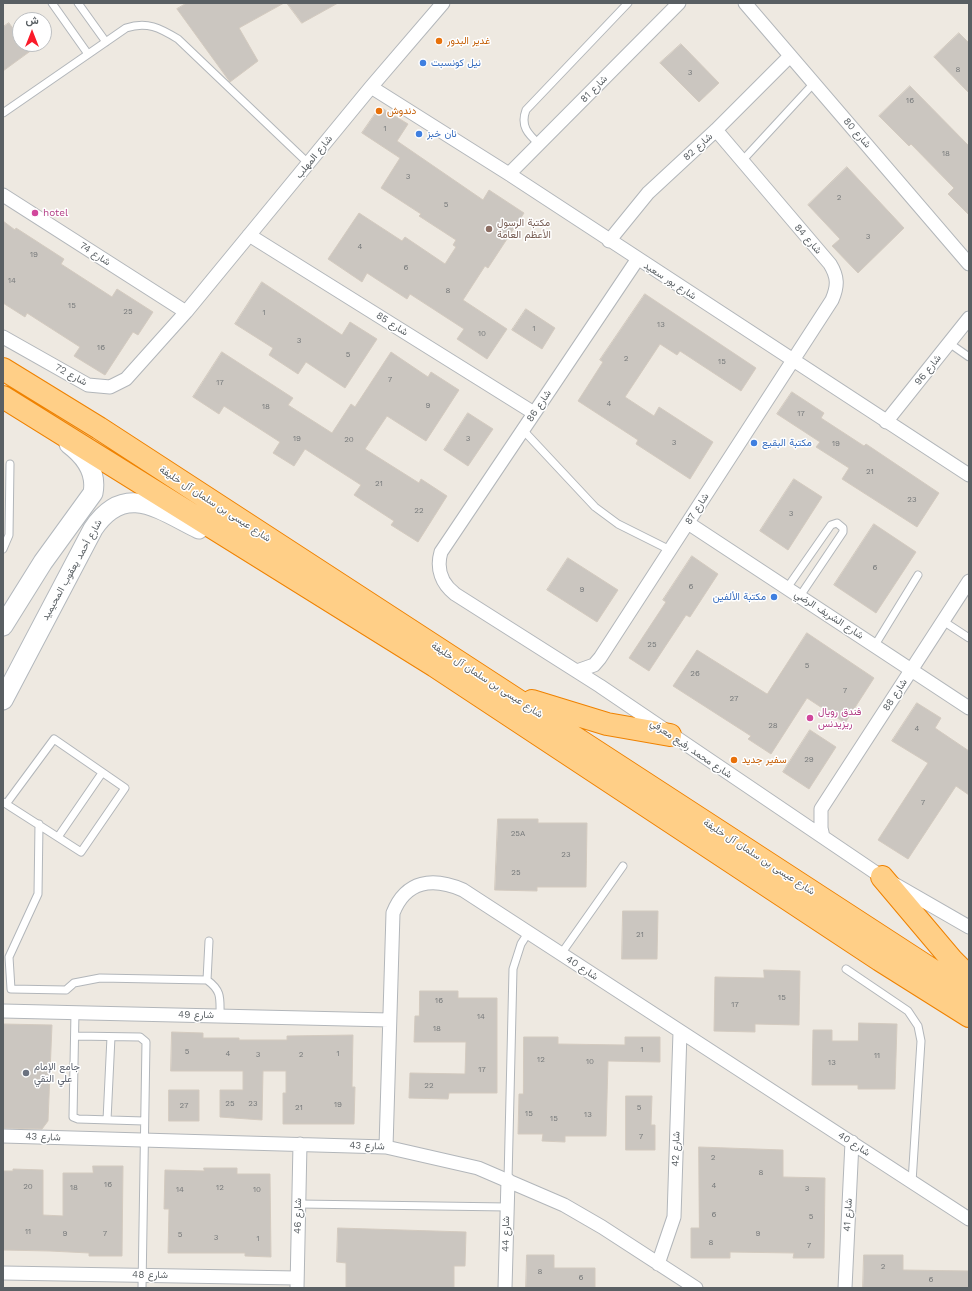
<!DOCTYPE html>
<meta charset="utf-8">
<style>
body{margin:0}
#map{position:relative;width:972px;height:1291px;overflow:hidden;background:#eee9e1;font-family:"Work Sans",Vazirmatn,sans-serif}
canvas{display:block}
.frame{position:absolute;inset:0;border:4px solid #595f63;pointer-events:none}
.north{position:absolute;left:12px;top:12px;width:40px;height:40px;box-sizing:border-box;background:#fff;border:1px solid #bdbfc1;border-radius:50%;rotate:0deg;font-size:11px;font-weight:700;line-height:16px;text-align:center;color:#595f63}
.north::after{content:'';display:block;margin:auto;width:14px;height:18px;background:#fa1b2a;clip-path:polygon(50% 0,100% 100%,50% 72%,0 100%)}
</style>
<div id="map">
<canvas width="972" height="1291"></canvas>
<div class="frame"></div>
<div class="north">ش</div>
</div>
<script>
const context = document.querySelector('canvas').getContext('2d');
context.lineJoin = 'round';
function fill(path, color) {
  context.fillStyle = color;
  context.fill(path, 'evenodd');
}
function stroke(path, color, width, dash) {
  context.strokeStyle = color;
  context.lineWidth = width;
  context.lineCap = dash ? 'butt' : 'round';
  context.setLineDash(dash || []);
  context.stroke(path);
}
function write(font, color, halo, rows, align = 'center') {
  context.font = font + ' "Work Sans",Vazirmatn,sans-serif';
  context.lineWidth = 3;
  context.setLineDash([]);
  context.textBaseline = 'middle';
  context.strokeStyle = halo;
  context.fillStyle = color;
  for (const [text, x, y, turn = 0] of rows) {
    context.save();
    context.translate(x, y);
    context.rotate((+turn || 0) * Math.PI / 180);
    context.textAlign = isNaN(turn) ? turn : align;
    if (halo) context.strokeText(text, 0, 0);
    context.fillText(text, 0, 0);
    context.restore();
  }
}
const building = new Path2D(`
 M187 3H284L239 28 258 61 230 82 177 9Z
 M287 3H338L302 23Z
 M9 23 14 30 20 25V44H40L3 71V27Z
 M959 33 969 43V93L934 57Z
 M681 44 719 83 699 102 660 63Z
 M910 86 969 146V215L948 194 954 188 911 144 909 146 879 116Z
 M380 107 408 124 397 141 483 200 489 190 524 213 488 268 485 266 463 300 507 329 487 359 457 339 464 329 410 294 407 299 367 273 362 282 328 259 359 213 402 241 405 237 445 264 456 247 453 245 456 240 419 216 421 214 381 188 400 158 362 133Z
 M847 167 904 228 858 273 832 246 840 239 808 205Z
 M3 221 15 230 16 228 64 259 61 264 112 297 117 289 153 312 138 335 133 332 105 375 74 356 80 347 27 313 25 317 3 303Z
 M262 282 342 335 350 322 377 339 345 388 306 362 298 374 269 355 273 348 235 324Z
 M645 294 756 368 741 391 680 351 677 355 660 344 625 397 654 416 659 407 713 442 690 479 636 444 638 440 578 401 603 362 600 360Z
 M526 309 555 328 542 349 512 330Z
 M222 352 293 398 288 405 332 433 351 404 355 407 391 352 428 377 431 372 459 390 426 441 387 416 365 449 419 483 421 479 447 496 418 542 391 525 394 521 354 495 361 485 305 449 294 466 273 453 280 442 224 406 219 414 193 397Z
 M792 392 824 413 821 418 864 446 866 444 939 493 917 527 842 479 849 468 816 447 820 442 777 414Z
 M468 413 493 429 468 466 444 450Z
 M794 479 822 497 788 550 760 531Z
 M874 524 916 552 876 613 834 585Z
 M692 556 718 574 690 617 686 615 649 671 629 658 666 602 663 600Z
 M568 558 618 590 597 622 547 590Z
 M807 633 874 678 845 723 807 698 771 754 748 739 751 736 673 686 697 650 767 694Z
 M917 703 941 718 935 728 969 751V795L956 786 908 859 878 840 928 763 892 741Z
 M810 730 836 747 809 789 783 772Z
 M498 819H538V823H587L586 887H537V891L495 890Z
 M623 911H658L657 959H622Z
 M764 970 800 971 799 1025 755 1024V1032L714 1031 715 977 764 978Z
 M420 991H458V998H497V1093H449L448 1099 409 1098 410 1073 465 1074 466 1042H414L415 1016H419Z
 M859 1023 897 1024 895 1089H858V1085H812L813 1030H832V1041H858Z
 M3 1024 52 1025 48 1121 42 1129 3 1128Z
 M172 1032 203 1033V1038H239V1040H287V1036L353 1035 352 1087H355L354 1124H283V1093H286V1071H263L262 1120 220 1117V1090H243V1071H171Z
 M524 1037H558V1044L625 1045V1037H660V1062L608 1061 606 1136H565V1142L542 1141 543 1134H518L519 1094H523Z
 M169 1090H199V1121H169Z
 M626 1096H652L651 1125H655V1150H626Z
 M699 1147 783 1150V1177L825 1178 824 1258H793L794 1253 730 1252V1258H691V1228H699Z
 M93 1166H123L122 1256H89V1253L50 1251 3 1250V1171H13V1169L43 1170V1215L63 1216V1173H93Z
 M204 1168H237V1174H270L271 1257 245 1256V1253H168L169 1209H164L165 1170 204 1171Z
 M338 1228 466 1232 465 1266H454V1288H346V1263L337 1262Z
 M527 1255H554V1268H595V1288H526Z
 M864 1255H903V1270L969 1271V1288H863Z`);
fill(building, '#cbc6c0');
stroke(building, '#d3cabf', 1);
const lane = new Path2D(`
 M52 3 88 54
 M78 3 106 42
 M3 113 126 28C147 21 160 28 178 39L309 164
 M539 144C528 134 520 126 526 110L628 3
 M742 161 814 83
 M949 343 969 357
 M523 430 595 507 618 524 670 550
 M3 549 9 535 10 464
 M787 588 831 525 837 523 843 528V532L800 596
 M943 621 969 638
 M875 645 918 575
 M3 802 81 852 125 788 54 739 6 804
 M39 824 38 894 9 957 11 989 66 990 74 983 100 978 207 980
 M58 837 102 773
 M209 941 207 980C222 991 220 998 220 1016
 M561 954 623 866
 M846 969 908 1011 918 1026 921 1041 912 1182
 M75 1012 73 1117 78 1119 144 1121
 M75 1036 140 1037 146 1042 142 1288
 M107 1120 111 1037
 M508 1180 513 969 521 944 528 933
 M299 1204 507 1207`);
const street = new Path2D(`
 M745 3 969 264
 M371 87 509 174 969 475
 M509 174 679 3
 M3 195 186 312
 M249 235 534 413
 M609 241 648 193 716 130 790 56
 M637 260 441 552C436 569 442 584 455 594L600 686 882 877 969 927
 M3 337 88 385 110 387 126 379 186 312 371 87 443 3
 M886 422 969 318
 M688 523 969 708
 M577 671 594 665 600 658 832 300C838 286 838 277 830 264L716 130
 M823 837 821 828V809L969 581
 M3 1011 389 1020
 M3 1136 386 1147 478 1168 564 1205 602 1227 696 1288
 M386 1147 393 913C406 880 433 877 463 890L969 1219
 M658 1264 674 1217 680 1032
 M3 1273 297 1278
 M297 1288 300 1144
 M505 1288 508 1180
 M845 1288 852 1142`);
const secondary = new Path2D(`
 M3 626 43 562 93 493C97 472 85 456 69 444
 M3 700 93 529C125 481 160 510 199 529`);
const highway = new Path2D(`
 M3 369 99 428 969 994
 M3 397 435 666 880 960 969 1016
 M532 701 607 724 670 735
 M882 877 952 960 969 977`);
stroke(lane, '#b2b6ba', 9);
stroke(street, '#b2b6ba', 15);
stroke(secondary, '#b3b8bd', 21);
stroke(highway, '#ef8200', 24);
stroke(lane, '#fff', 7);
stroke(street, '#fff', 13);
stroke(secondary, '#fff', 19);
stroke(highway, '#ffcf87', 22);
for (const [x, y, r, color] of [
 [439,41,4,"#e8710a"],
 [423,63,4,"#3f7fe0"],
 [379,111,4,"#e8710a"],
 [419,134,4,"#3f7fe0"],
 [35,213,4,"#d1479c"],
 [489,229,4,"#8d6e63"],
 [754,443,4,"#3f7fe0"],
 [774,597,4,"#3f7fe0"],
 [810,718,4,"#d1479c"],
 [734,760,4,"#e8710a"],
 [26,1073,4,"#6b7280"]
]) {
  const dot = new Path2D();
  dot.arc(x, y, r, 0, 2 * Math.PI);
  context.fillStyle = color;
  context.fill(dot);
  stroke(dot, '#fff', 1.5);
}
write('8px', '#76797a', null, [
 ["8",958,70],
 ["3",690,73],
 ["16",910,101],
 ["1",385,129],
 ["18",946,154],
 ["3",408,177],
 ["2",839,198],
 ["5",446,205],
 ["3",868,237],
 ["4",360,247],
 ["19",34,255],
 ["6",406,268],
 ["14",12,281],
 ["8",448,291],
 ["15",72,306],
 ["25",128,312],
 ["1",264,313],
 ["13",661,325],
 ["1",534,329],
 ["10",482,334],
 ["3",299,341],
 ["16",101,348],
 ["5",348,355],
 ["2",626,359],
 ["15",722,362],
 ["7",390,380],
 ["17",220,383],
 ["4",609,404],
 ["9",428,406],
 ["18",266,407],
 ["17",801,414],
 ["19",297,439],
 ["3",468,439],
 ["20",349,440],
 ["3",674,443],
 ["19",836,444],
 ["21",870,472],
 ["21",379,484],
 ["23",912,500],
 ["22",419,511],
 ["3",791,514],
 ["6",875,568],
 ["6",691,587],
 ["9",582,590],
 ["25",652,645],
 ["5",807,666],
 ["26",695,674],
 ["7",845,691],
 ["27",734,699],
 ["28",773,726],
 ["4",917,729],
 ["29",809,760],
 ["7",923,803],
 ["25A",518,834],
 ["23",566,855],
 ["25",516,873],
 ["21",640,935],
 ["15",782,998],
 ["16",439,1001],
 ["17",735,1005],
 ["14",481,1017],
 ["18",437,1029],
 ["1",642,1050],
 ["5",187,1052],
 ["4",228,1054],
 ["1",338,1054],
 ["3",258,1055],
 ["2",301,1055],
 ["11",877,1056],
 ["12",541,1060],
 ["10",590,1062],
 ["13",832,1063],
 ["17",482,1070],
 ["22",429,1086],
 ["25",230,1104],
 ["23",253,1104],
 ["19",338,1105],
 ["27",184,1106],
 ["21",299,1108],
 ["5",639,1108],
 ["15",529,1114],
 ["13",588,1115],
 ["15",554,1119],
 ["7",641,1137],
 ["2",713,1158],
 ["8",761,1173],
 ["16",108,1185],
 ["4",714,1186],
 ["20",28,1187],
 ["18",74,1188],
 ["12",220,1188],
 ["3",807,1189],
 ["14",180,1190],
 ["10",257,1190],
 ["6",714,1215],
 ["5",811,1217],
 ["11",28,1232],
 ["9",65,1234],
 ["7",105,1234],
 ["9",758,1234],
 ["5",180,1235],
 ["3",216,1238],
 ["1",258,1239],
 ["8",711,1243],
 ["7",809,1246],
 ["2",883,1267],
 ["8",540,1272],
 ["6",581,1278],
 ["6",931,1280]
]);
write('10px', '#c56008', '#fff', [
 ["غدير البدور",447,41],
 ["دندوش",387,111],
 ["سفير جديد",742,760]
], 'left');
write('10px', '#366cbe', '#fff', [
 ["نيل كونسبت",431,63],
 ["نان خبز",427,134],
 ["مكتبة البقيع",762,443],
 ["مكتبة الألفين",766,597,"right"]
], 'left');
write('10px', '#595f63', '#fff', [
 ["شارع 81",594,89,-45],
 ["شارع 80",857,133,49],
 ["شارع 82",698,147,-42],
 ["شارع المهلب",314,157,-51],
 ["شارع 84",808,239,49],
 ["شارع 74",95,254,33],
 ["شارع بور سعيد",670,281,33],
 ["شارع 85",392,324,32],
 ["شارع 96",928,370,-51],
 ["شارع 72",71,375,28],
 ["شارع 86",539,406,-56],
 ["شارع عيسى بن سلمان آل خليفة",215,504,33],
 ["شارع 87",697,509,-57],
 ["شارع أحمد يعقوب المحيميد",72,570,-61],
 ["شارع الشريف الرضي",829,615,33],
 ["شارع عيسى بن سلمان آل خليفة",487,680,33],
 ["شارع 88",895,695,-57],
 ["شارع محمد رفيع معرفي",691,749,34],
 ["شارع عيسى بن سلمان آل خليفة",759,857,33],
 ["شارع 40",582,968,33],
 ["شارع 49",196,1015,1],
 ["شارع 43",43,1137,2],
 ["شارع 40",854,1144,33],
 ["شارع 43",367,1146,2],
 ["شارع 42",676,1149,-88],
 ["شارع 41",848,1215,-87],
 ["شارع 46",298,1216,-89],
 ["شارع 44",506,1234,-89],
 ["شارع 48",150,1275,1]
]);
write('10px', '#b23c85', '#fff', [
 ["hotel",43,213],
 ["فندق رويال",818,712],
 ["ريزيدنس",818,724]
], 'left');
write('10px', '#785e54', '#fff', [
 ["مكتبة الرسول",497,223],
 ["الأعظم العامة",497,235]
], 'left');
write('10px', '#5b616d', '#fff', [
 ["جامع الإمام",34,1067],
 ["علي النقي",34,1079]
], 'left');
</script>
